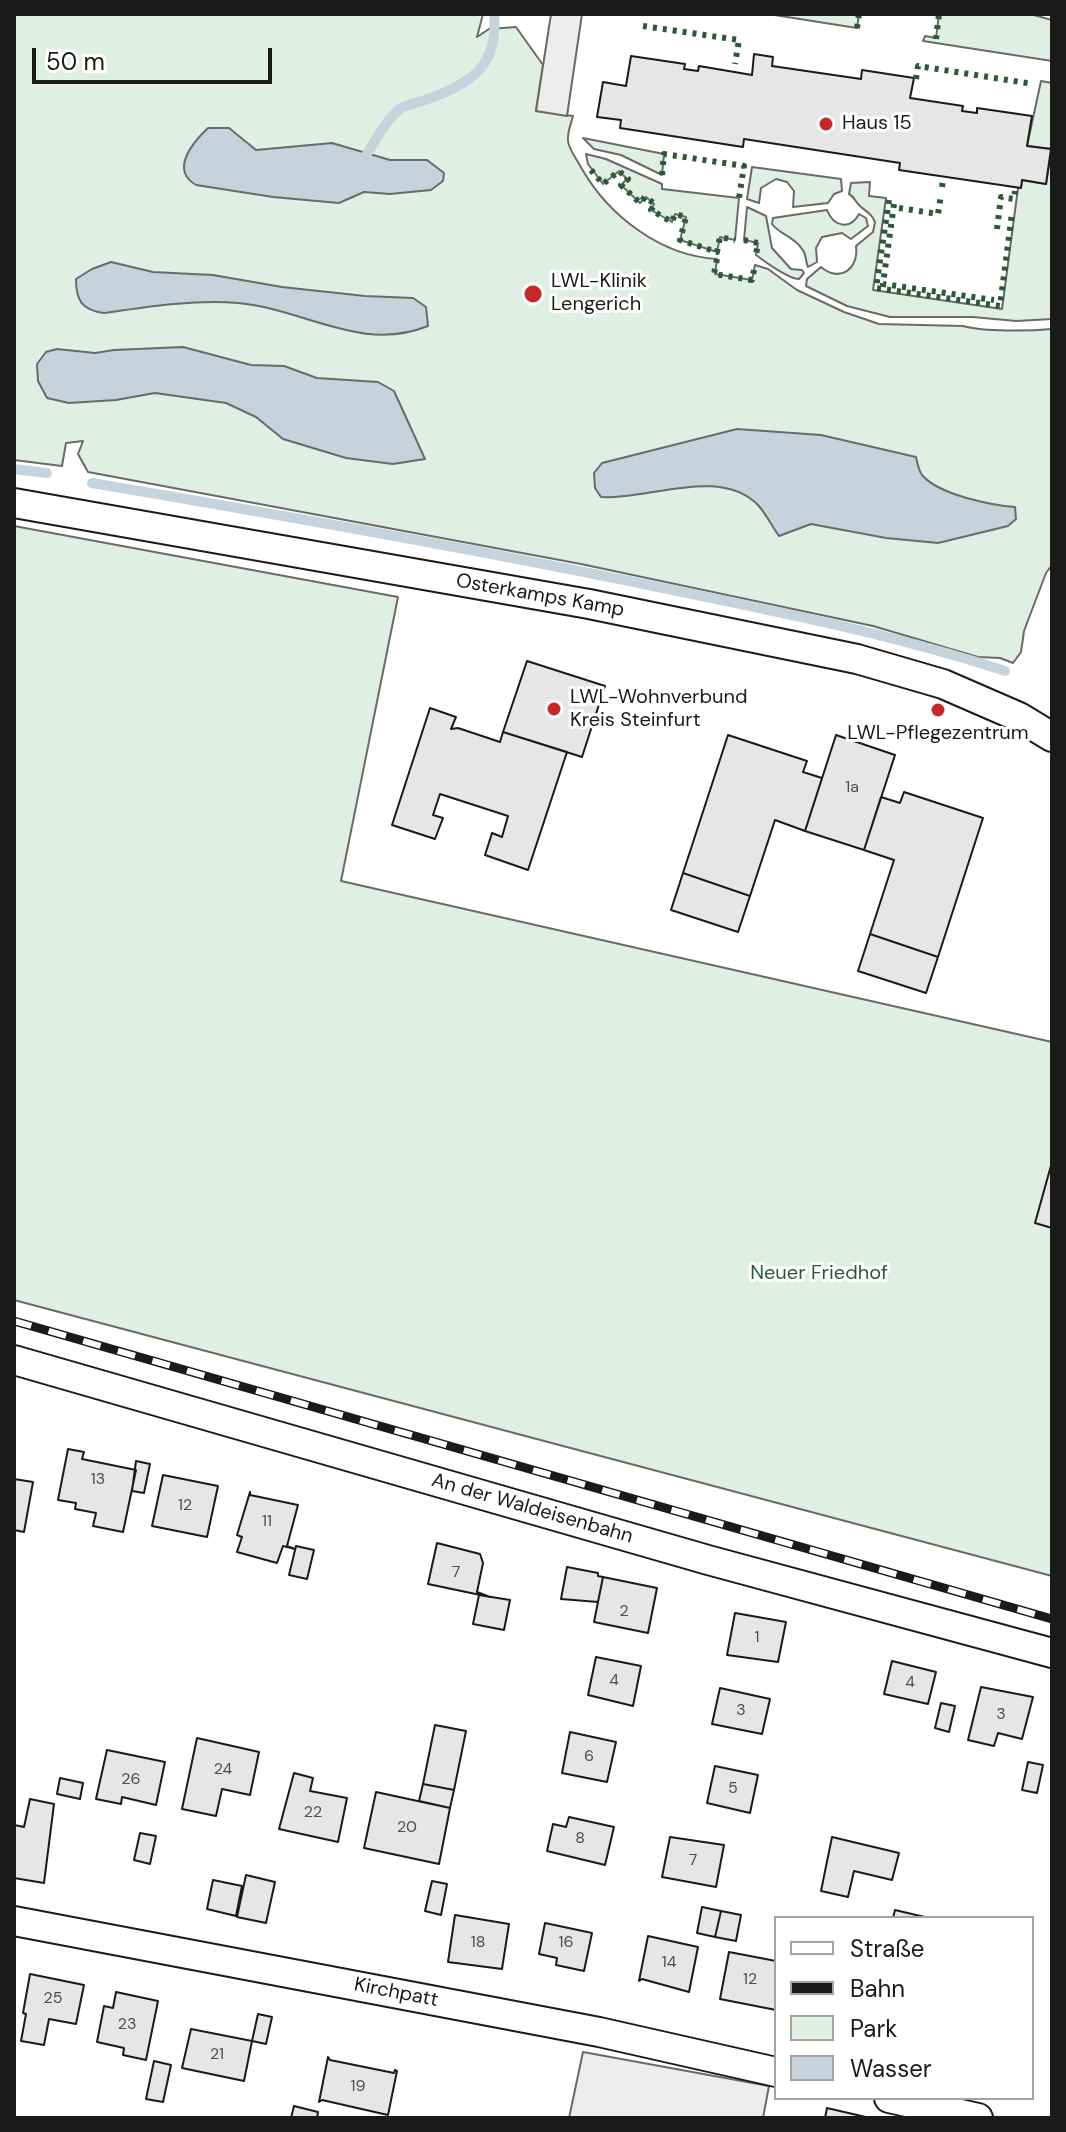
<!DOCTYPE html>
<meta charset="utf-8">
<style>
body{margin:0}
#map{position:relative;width:1066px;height:2132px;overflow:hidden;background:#fff;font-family:"DM Sans",sans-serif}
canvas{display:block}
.frame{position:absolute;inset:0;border:16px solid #1a1a1a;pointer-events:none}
.legend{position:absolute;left:774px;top:1916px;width:260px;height:184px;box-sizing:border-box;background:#fff;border:2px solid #a3a3a3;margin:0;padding:10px 14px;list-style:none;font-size:24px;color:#1a1a1a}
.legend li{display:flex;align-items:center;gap:16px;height:40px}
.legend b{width:40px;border:2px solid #a3a3a3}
.scale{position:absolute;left:32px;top:48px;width:240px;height:36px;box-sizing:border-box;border:4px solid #1a1a1a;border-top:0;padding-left:10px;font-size:24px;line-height:28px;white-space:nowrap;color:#1a1a1a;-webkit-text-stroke:6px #fff;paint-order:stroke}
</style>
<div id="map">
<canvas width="1066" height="2132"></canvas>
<div class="frame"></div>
<ul class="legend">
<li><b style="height:10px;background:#fff"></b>Straße</li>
<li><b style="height:10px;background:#1a1a1a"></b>Bahn</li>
<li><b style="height:22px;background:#e0efe3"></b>Park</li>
<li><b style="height:22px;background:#c6d2dc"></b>Wasser</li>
</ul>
<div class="scale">50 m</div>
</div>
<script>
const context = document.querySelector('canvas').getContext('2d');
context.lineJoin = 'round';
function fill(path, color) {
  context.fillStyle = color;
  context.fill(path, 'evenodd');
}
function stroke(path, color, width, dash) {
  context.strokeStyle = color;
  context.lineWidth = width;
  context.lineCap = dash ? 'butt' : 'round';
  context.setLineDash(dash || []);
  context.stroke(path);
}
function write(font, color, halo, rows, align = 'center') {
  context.font = font + ' "DM Sans",sans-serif';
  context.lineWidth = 6;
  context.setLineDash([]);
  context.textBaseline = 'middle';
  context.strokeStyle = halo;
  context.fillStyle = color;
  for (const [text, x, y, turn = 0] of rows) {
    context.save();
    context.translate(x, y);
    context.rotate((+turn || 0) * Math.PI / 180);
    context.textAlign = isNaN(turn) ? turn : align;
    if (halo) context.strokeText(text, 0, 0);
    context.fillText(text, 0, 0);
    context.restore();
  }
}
const green = new Path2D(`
 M14 14H483L477 37 489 29 516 27 543 65 536 111 573 116C571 123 567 134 568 141 569 150 578 161 582 169 609 216 661 256 717 259L715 274 752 280 755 265 768 269 797 290 844 312 879 324 963 326C985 332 1029 331 1052 329V565L1046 573 1024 631 1021 652 1013 663 1000 658 978 657 873 626 581 564 88 472 78 454 83 441 66 443 62 466 14 460Z
 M768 14H859L857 28Z
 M939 14H1030L1052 20V61L923 41 925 36 936 38Z
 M1041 81 1052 83V149L1027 146Z
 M583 138 664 154 662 175 621 155 594 149Z
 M586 154 606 159 662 184V189L739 198 735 240 720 237 717 252 680 240 686 217 675 214 672 222 651 210 654 204 646 197 640 203 621 185 627 179 619 171 603 184 588 164Z
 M1050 159H1052V319L1016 321 973 317H890L847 306 806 286 807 279 821 267C840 283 859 269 856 246L873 232 875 222C871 212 866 212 860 206 855 202 855 197 849 194L851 183 870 182 869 196 886 198 873 290 1002 309 1018 188H1021L1022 180 1046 184Z
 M752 167 841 179 842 191 834 194 828 203 793 207 794 191 787 182 776 179 761 188 759 203 747 199Z
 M747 207 766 216 772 248 791 269 802 270 804 273 799 279C789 279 765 262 756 255L758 243 744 240Z
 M827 210C833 226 850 231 859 214L866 218 868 226 851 239 842 233 822 237 816 248 817 262 808 267C805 261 807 255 802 249 794 236 780 235 772 224L773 218Z
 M14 526 398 597 341 881 1052 1042V1576L14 1300Z`);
fill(green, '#e0efe3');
stroke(green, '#6a6a6a', 2);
const parking = new Path2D(`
 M551 14H582L567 116 536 111Z
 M583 2052 769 2086 763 2118H569Z`);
fill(parking, '#ededed');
stroke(parking, '#6a6a6a', 2);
const water = new Path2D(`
 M208 128H229L256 150 332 143 390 160H427L444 173 443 181 431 190 390 194 364 192 339 203 273 197 196 185C170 170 192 143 208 128Z
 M111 262 153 272 213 275 282 287 365 296 413 298 426 307 428 326C361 353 305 309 238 303 196 299 145 307 104 313 82 310 76 301 76 279L92 269Z
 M183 347 251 365 284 366 317 378 378 382 394 391 425 459 393 464 346 458 283 439 256 417 226 403 155 393 116 400 69 403 47 398 38 381 37 364 46 352 57 349 95 353 114 350Z
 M737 429 821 435 916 457C917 462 919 471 922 475 939 495 991 505 1015 507L1016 519 1008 526 938 543 886 538 811 524 779 536C772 526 766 514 758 505 720 466 648 500 601 497L595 488 594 473 602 463Z`);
fill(water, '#c6d2dc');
stroke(water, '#6a6a6a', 2);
stroke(new Path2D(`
 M365 157C375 142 386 119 401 108 408 104 418 103 425 100 470 84 499 67 494 14
 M14 469 47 473
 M92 483C281 515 470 548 658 587 775 611 891 634 1005 671`), '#c6d2dc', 10);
const building = new Path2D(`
 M754 54 773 57 772 66 861 79 862 70 914 78 910 98 963 106 962 111 977 113V108L1032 116 1027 146 1051 149 1046 184 1022 180 1021 188 899 170 900 163 744 139 743 147 620 128 621 120 597 117 603 82 626 86 631 56 685 64 684 69 698 71 699 66 752 75Z
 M527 661 605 686 582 757 503 732Z
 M430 708 456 717 451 729 458 728 500 742 503 732 567 752 528 870 485 855 492 833 502 837 508 816 440 794 433 815 443 818 435 839 392 825Z
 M728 735 807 761 803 772 822 778 805 831 775 820 750 896 683 873Z
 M836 735 895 755 864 850 805 831Z
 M904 792 983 818 938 957 870 934 894 860 864 850 881 797 900 803Z
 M683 873 750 896 738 932 671 910Z
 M870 934 938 957 926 993 858 971Z
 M1052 1162V1228L1035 1223Z
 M68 1449 84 1452 82 1459 136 1470 123 1532 93 1526 96 1513 75 1509 76 1503 58 1500Z
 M136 1461 150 1464 144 1493 132 1491Z
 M163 1475 218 1486 207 1537 152 1526Z
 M14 1479 33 1482 24 1532 14 1530Z
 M250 1492V1495L298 1505 287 1546 295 1549 283 1546 277 1563 237 1552 242 1537 237 1535Z
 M437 1543 480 1554 483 1563 477 1592 490 1597 428 1584Z
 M296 1546 314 1550 307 1579 289 1575Z
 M567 1567 598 1573V1576L603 1577 598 1602 561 1599Z
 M603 1577 657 1588 648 1633 594 1622Z
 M479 1595 510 1600 504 1630 473 1624Z
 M735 1613 786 1622 778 1662 727 1655Z
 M596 1657 641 1666 633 1706 588 1695Z
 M892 1661 936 1672 928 1704 884 1694Z
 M981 1687 1033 1697 1022 1739 998 1733 994 1746 968 1740Z
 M720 1688 770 1699 762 1734 712 1724Z
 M941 1703 955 1706 949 1732 935 1728Z
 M435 1725 466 1731 454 1790 423 1784Z
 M570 1732 616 1742 607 1782 562 1773Z
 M197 1738 259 1752 250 1795 222 1789 216 1816 182 1809Z
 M107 1750 165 1762 156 1805 122 1797 121 1804 96 1799Z
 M1028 1762 1043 1765 1037 1793 1022 1790Z
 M715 1766 758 1775 750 1813 707 1803Z
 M294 1773 313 1778 310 1791 347 1798 338 1842 279 1829Z
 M60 1778 83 1783 80 1799 57 1794Z
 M423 1784 454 1790 450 1808 419 1801Z
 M376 1792 450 1808 439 1864 364 1848Z
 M30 1799 54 1804 44 1883 14 1878V1825L24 1827Z
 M569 1817 614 1827 605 1865 547 1851 553 1824 566 1827Z
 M140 1833 156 1836 150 1864 134 1860Z
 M670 1837 724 1845 716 1887 662 1877Z
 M832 1837 899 1853 892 1880 854 1871 848 1897 821 1891Z
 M246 1875 275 1882 266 1923 237 1917Z
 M213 1880 242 1886 236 1916 207 1909Z
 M432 1881 447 1884 441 1915 425 1911Z
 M702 1907 721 1911 715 1937 697 1933Z
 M895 1910 929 1918H893Z
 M721 1911 741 1915 736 1941 715 1937Z
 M455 1915 509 1924 502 1969 448 1962Z
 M545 1923 592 1933 584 1971 556 1965 557 1958 539 1954Z
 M648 1936 698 1947 689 1992 642 1979 639 1981Z
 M729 1952 776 1961V2010L720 1999Z
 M30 1974 84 1985 76 2024 49 2019 44 2045 21 2041 26 2014 23 2013Z
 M116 1992 158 2001 146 2060 123 2055 124 2048 97 2042 104 2006 113 2008Z
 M258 2014 272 2017 266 2044 252 2041Z
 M191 2029 252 2041 244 2081 182 2068Z
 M328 2057 330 2060 394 2073 395 2070 397 2071 388 2115 322 2100 319 2102Z
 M154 2061 171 2065 163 2102 146 2099Z
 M294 2106 318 2112 317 2118H291Z
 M827 2108 870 2118H825Z`);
fill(building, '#e6e6e6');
stroke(building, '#1a1a1a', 2);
const minor = new Path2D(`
 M14 503 589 604 857 659 943 684 1019 717 1052 737
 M14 1360 708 1560 1052 1653
 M14 1921 599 2032 776 2072
 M889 2098 978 2118`);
stroke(minor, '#1a1a1a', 32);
stroke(minor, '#fff', 28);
const rail = new Path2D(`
 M14 1321 1052 1619`);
stroke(rail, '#1a1a1a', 9);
stroke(rail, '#fff', 6, [18]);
stroke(new Path2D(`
 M913 15V14
 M643 26 739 40 735 64
 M857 28 859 14
 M936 39 939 14
 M916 79 918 66 1033 84
 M591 170 603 184 619 171 628 179 621 185 640 203 645 197 655 204 651 210 672 222 675 214 686 217 680 240 717 252 720 237 735 240
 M662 175 664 154 744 166 739 198
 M942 187 943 180
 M889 200 876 288 1000 306 1012 213
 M894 204 883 284 994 300
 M899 208 913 210
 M919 211 938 214 941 195
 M997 229 1001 197 1014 199 1015 191
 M744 240 758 243 756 255
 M717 259 714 274 752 280 755 265`), '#2b5a34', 6, [4, 6]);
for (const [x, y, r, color] of [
 [826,124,8,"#c62828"],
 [533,294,10,"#c62828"],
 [554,709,8,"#c62828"],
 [938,710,8,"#c62828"]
]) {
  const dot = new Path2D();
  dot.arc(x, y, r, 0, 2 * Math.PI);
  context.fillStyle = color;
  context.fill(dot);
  stroke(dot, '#fff', 3);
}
write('16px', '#4d4d4d', null, [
 ["1a",852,788],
 ["13",98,1480],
 ["12",185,1506],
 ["11",267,1522],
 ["7",456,1573],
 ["2",624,1612],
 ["1",757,1638],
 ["4",614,1681],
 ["4",910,1683],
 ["3",741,1711],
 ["3",1001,1715],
 ["6",589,1757],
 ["24",223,1770],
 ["26",131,1780],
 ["5",733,1789],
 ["22",313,1813],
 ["20",407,1828],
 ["8",580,1839],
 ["7",693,1861],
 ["18",478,1943],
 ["16",566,1943],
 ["14",669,1963],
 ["12",750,1980],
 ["25",53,1999],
 ["23",127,2025],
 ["21",217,2055],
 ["19",358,2087]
]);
write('20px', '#1a1a1a', '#fff', [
 ["Haus 15",842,124],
 ["LWL-Klinik",551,282],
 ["Lengerich",551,305],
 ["LWL-Wohnverbund",570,698],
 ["Kreis Steinfurt",570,721],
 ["LWL-Pflegezentrum",938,734,"center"]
], 'left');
write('20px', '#1a1a1a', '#fff', [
 ["Osterkamps Kamp",540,596,10],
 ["An der Waldeisenbahn",532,1509,16],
 ["Kirchpatt",396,1993,11]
]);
write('20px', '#2b5a34', '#fff', [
 ["Neuer Friedhof",819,1274]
]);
</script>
